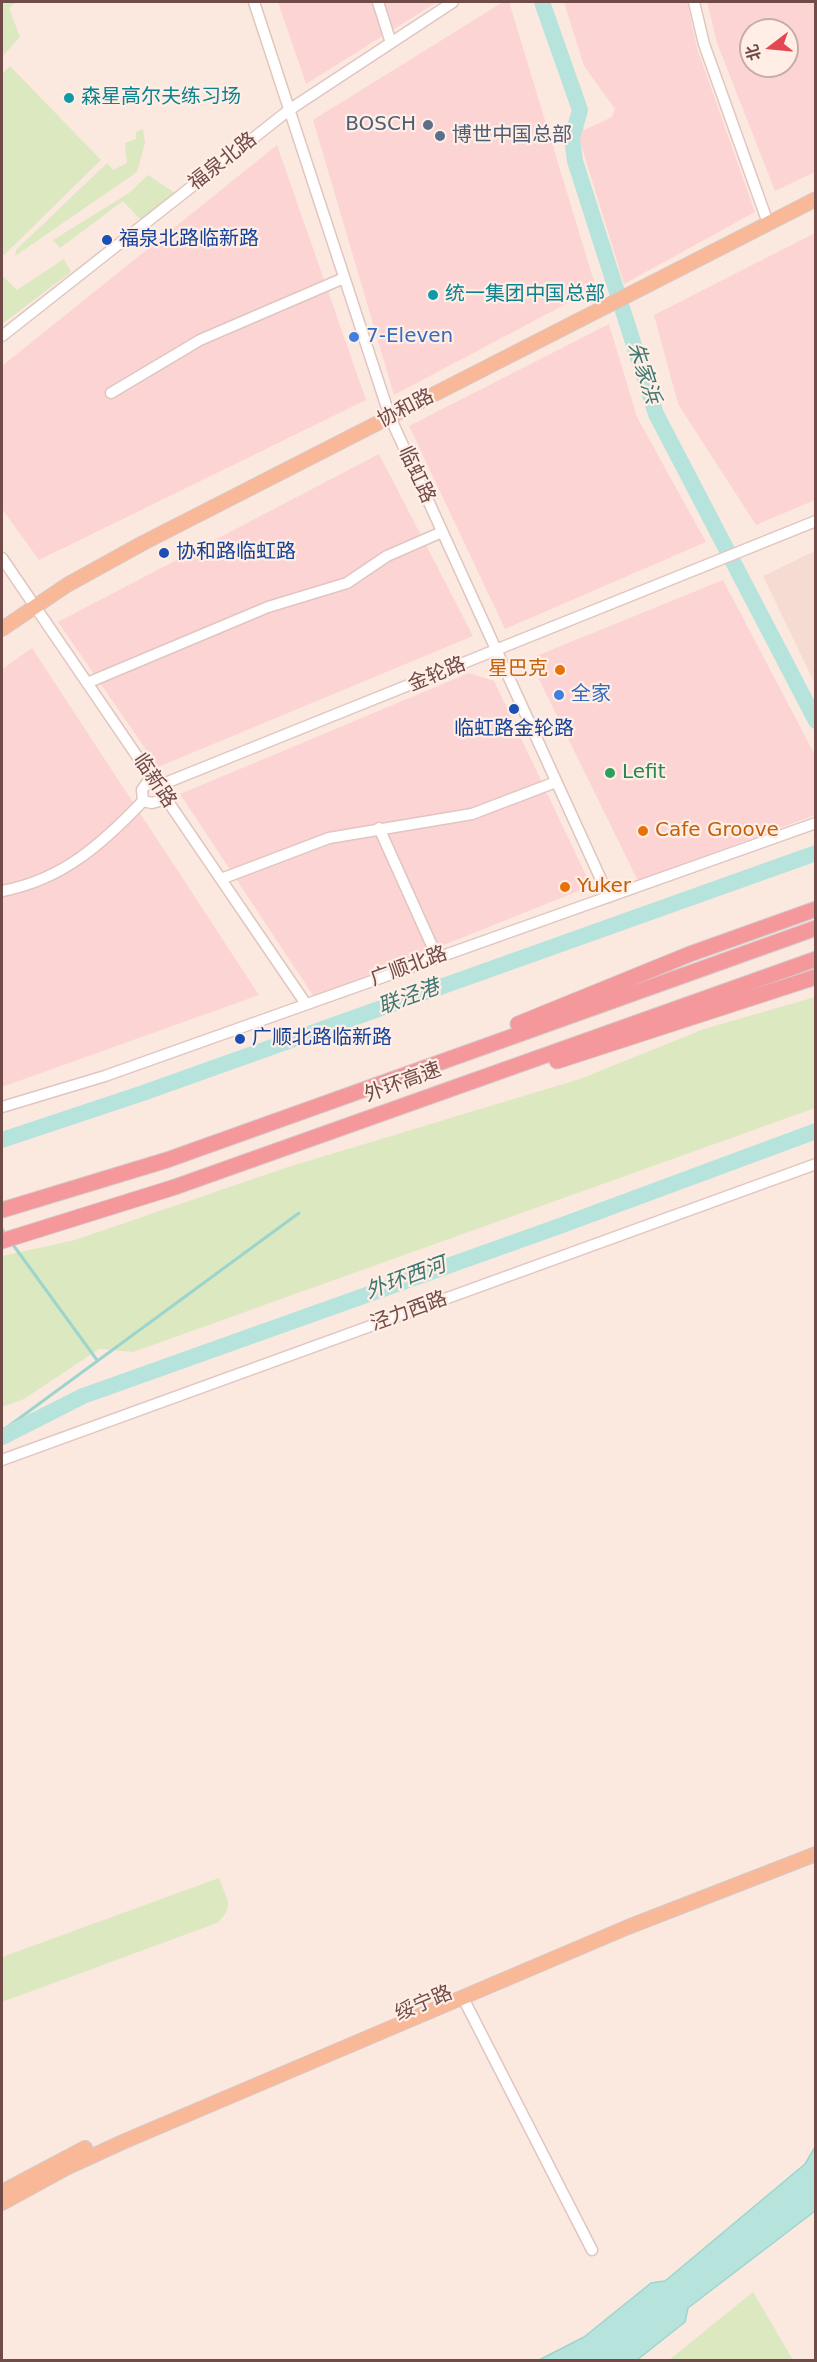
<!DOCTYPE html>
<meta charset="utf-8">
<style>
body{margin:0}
#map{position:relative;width:817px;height:2362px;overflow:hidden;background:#fbe9e0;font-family:"DejaVu Sans","Noto Sans SC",sans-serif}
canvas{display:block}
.frame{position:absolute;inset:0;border:3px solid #714b48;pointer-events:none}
.north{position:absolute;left:739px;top:18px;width:60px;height:60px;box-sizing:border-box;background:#ffeee6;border:2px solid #c6ada7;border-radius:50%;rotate:254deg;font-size:16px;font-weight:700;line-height:24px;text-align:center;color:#714b48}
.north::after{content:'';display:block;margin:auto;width:21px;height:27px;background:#e34752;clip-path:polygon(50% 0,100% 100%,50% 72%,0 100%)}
</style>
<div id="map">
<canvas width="817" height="2362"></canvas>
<div class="frame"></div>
<div class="north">北</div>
</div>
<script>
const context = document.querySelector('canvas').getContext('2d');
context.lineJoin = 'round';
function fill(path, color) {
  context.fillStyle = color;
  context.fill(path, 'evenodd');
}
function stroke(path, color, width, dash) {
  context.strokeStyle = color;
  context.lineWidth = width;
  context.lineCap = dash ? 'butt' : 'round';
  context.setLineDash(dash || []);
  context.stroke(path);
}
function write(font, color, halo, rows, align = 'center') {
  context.font = font + ' "DejaVu Sans","Noto Sans SC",sans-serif';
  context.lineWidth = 4.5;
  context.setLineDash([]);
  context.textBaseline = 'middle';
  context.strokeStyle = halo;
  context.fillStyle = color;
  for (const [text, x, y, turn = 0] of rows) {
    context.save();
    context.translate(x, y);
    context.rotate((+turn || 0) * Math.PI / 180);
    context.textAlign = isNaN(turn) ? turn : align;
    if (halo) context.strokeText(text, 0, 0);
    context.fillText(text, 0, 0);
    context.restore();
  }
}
fill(new Path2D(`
 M815 551V684L763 576Z`), '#f5dbd2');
fill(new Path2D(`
 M278 2H437L306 84Z
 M503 2H509L596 288 394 395 313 120Z
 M564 2H687L697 48 755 212 624 284 571 112 578 110 584 130 612 117 615 109 584 66Z
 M707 2H815V172L775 191 717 43ZM751 30H787V66H751Z
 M277 145 366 400 39 560 2 509V366Z
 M815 233V500L756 525 678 404 654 315Z
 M609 324 637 417 706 542 505 629 409 426Z
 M379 454 473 636 158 767 58 622Z
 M723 580 815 755V815L638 881 529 659Z
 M32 648 259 995 2 1087V669Z
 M469 673 494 681 591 886 314 997 180 794Z`), '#fcd4d4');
fill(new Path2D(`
 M2 2H16L9 8 20 37 2 57Z
 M10 66 101 160 2 257V74Z
 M143 129 145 143 137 172 15 256 16 250 107 163 113 170 127 163 125 143 136 139V132Z
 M148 175 175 193 141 220 123 201 60 248 53 240 129 193Z
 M64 259 71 272 2 324V277L3 276 17 290Z
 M815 997V1108L133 1352 99 1349 24 1399 2 1407V1256L75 1240 288 1167 580 1079 704 1029Z
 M219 1878C226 1899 236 1906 217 1923L2 2002V1957Z
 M753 2292 793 2360H669Z`), '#dce8c0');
const water = new Path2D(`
 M815 2147V2211L688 2308 685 2322 637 2360H539L584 2337 651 2283 665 2281 805 2164Z`);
fill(water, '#b6e4dd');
stroke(water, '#9cd5cd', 1.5);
stroke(new Path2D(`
 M2 1229 6 1235
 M11 1242 97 1360
 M2 1431 299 1213`), '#9cd5cd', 3);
stroke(new Path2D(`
 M542 2 580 110 572 138 575 161 656 414 816 721
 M2 1140 143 1093 816 853
 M2 1437 83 1396 557 1227 816 1131`), '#b6e4dd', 16);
const minor = new Path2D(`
 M254 2 390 417 609 897
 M378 2 391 43
 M694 2 704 44 768 223
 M2 336 289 110 453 2
 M111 393 200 340 344 278
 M2 558 306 1004
 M87 683 268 607 347 583 387 556 442 532
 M151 777 142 790 143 801 152 803 166 799
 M158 786 816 521
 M379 828 437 957
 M221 879 329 838 472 814 556 782
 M2 891C62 880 102 844 143 801
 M2 1107 105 1076 816 823
 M2 1460 816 1164
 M463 1998 592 2250`);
const major = new Path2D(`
 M2 629 67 585 143 543 816 199
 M2 2192 85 2148
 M2 2203 66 2168 125 2141 628 1927 816 1854`);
const highway = new Path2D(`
 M518 1024 690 954 816 909
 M557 1061 816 977
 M2 1210 167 1160 816 928
 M2 1241 175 1187 816 959`);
stroke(minor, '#e1c5c0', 13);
stroke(major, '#d4c9c8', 16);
stroke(highway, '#d4c9c8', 17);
stroke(minor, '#fff', 10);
stroke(major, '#f9b999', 14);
stroke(highway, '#f5989b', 15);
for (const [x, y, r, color] of [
 [69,98,6,"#0f9aa8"],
 [428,125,6,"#5c6f8a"],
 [440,136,6,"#5c6f8a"],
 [107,240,6,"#1a4fb4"],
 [433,295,6,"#0f9aa8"],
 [354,337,6,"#3f7fe0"],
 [164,553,6,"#1a4fb4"],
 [560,670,6,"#e8710a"],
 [559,695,6,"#3f7fe0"],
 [514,709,6,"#1a4fb4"],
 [610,773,6,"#2e9e5b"],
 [643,831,6,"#e8710a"],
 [565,887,6,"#e8710a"],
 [240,1039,6,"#1a4fb4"]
]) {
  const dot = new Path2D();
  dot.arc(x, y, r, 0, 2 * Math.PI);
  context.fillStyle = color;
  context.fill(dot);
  stroke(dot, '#ffeee6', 2);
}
write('20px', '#0d838f', '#ffeee6', [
 ["森星高尔夫练习场",81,98],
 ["统一集团中国总部",445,295]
], 'left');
write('20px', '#4e5e75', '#ffeee6', [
 ["BOSCH",416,125],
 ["博世中国总部",452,136,"left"]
], 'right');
write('20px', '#714b48', '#ffeee6', [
 ["福泉北路",223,162,-38],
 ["协和路",406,409,-27],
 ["临虹路",416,475,65],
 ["金轮路",437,675,-22],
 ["临新路",154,781,56],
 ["广顺北路",409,967,-20],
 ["外环高速",403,1083,-20],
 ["泾力西路",409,1312,-20],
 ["绥宁路",424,2004,-23]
]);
write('20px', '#164399', '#ffeee6', [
 ["福泉北路临新路",119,240],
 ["协和路临虹路",176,553],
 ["临虹路金轮路",514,730,"center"],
 ["广顺北路临新路",252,1039]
], 'left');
write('20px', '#366cbe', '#ffeee6', [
 ["7-Eleven",366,337],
 ["全家",571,695]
], 'left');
write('20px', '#c56008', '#ffeee6', [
 ["星巴克",548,670,"right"],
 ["Cafe Groove",655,831],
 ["Yuker",577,887]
], 'left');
write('20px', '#27864d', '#ffeee6', [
 ["Lefit",622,773]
], 'left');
write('italic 21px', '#3d7770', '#ffeee6', [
 ["朱家浜",643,373,72],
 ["联泾港",409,998,-20],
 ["外环西河",406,1279,-20]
]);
</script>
